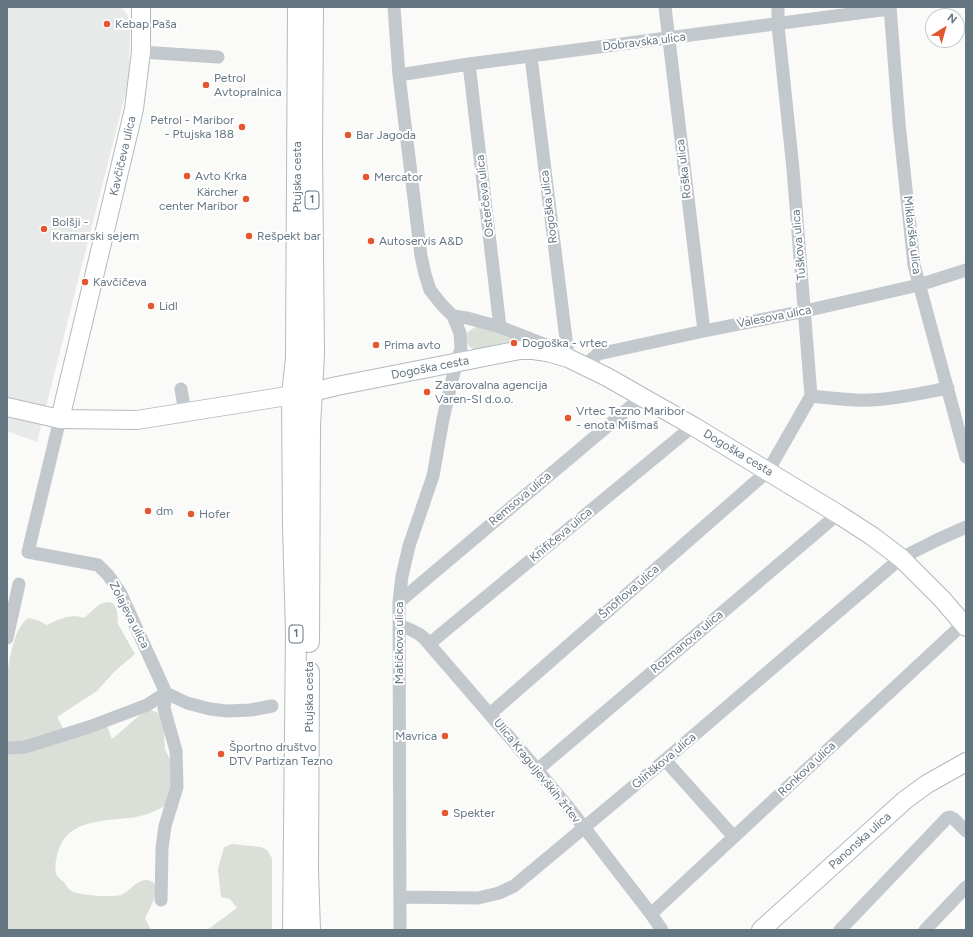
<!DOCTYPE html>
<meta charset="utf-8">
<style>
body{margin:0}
#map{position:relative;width:973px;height:937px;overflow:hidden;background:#fafaf8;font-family:Figtree,sans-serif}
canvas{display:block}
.frame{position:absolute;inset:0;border:8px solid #657683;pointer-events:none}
.north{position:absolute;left:925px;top:8px;width:40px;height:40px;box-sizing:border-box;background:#fff;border:1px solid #c1c8cd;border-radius:50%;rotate:37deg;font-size:11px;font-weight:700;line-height:16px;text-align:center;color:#657683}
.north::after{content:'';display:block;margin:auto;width:14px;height:18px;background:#e4572e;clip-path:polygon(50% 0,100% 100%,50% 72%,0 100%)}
</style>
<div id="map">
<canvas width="973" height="937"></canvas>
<div class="frame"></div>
<div class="north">N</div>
</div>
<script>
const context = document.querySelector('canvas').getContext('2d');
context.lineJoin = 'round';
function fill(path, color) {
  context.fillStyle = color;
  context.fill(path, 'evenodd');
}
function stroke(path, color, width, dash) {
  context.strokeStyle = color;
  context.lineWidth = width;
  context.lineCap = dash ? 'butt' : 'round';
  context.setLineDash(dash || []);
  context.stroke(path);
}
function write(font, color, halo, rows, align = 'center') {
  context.font = font + ' Figtree,sans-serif';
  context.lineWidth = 4;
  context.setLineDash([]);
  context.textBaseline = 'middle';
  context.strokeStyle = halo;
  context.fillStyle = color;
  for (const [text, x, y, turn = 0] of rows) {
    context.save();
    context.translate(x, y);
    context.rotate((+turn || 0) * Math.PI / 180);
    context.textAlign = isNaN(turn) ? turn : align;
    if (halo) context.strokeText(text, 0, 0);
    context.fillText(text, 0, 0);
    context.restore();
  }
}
fill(new Path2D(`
 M7 7H121L128 16 130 32 129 80 37 442 7 431Z`), '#e8e9e9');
fill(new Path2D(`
 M477 327 520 339 519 343C513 341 507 342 500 344 487 347 464 359 467 333L472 329Z
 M107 602 113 603 117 610 118 624 135 654 114 672 97 691 57 717 69 739 107 726 112 739 147 709 157 712 163 719 165 749 174 769 167 805C157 810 147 815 136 817 111 821 72 818 60 846 57 854 53 868 57 876 59 878 62 881 64 882 66 885 69 890 72 891 80 896 112 897 121 895 129 892 137 879 147 880 166 882 149 910 145 918L151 930H7V675C10 658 13 630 28 618L37 620 47 625C59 619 71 613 84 618L100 604Z
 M232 844 261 847 267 850 272 858V930H207L237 908 230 899 221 897 218 869 224 847Z`), '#dadfd7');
const secondary = new Path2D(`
 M7 407 60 419 137 420 312 392 337 386 520 350H533L547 352 568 358 607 377 693 426 838 514 872 536 901 558 942 599 966 627
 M60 419 134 109 141 52V7
 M761 930 905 800 927 784 966 762`);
const primary = new Path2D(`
 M309 642 310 426 314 354 312 151 313 7
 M309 672 308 870 310 930
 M293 930 296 633 293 526 292 395 296 358 298 7`);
stroke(secondary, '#b3babf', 20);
stroke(primary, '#b5babe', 22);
stroke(new Path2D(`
 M394 7 399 75 421 256 425 274 430 290 442 305 453 316 467 318 500 327 554 348H563L567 347
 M665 7 704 331
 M890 7 899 123 914 265 966 457
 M141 52 218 57
 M531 57 567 347 566 355
 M469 64 500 327
 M399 75 469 64 889 9
 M584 366 598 354 704 331 805 311 919 285 966 270
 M181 389 185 413
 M811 396C831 398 851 401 870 400 896 399 922 393 948 388
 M60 419 28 552 98 565 108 575 120 592 166 693 187 703 210 709 227 711 251 710 272 706
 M399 602 642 397
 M399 626C409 628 415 631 423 637L524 754 573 813 651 914 662 930
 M7 638 19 584
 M429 644 693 426
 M490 714 768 471 811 396 793 169 778 25V7
 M7 748 25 747 89 727 147 705 166 693
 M665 760 734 837
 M537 770 838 514
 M400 897 478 898 499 893 514 886 665 760 901 558 937 540 966 527
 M161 900 162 848 165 826 177 787 176 751 164 708 166 693
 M651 914 963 624
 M400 930 399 602 402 576 409 546 433 476 443 419 452 380 461 348 460 333 453 316
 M840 930 947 818 950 817 954 819 966 831
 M925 930 966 887`), '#c3c8cc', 13);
stroke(secondary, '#fff', 18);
stroke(primary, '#fff', 20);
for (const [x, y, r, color] of [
 [107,24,4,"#e4572e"],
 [206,85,4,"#e4572e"],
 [242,127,4,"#e4572e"],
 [348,135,4,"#e4572e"],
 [187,176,4,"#e4572e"],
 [366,177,4,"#e4572e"],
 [246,199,4,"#e4572e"],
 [44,229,4,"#e4572e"],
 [249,236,4,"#e4572e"],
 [371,241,4,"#e4572e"],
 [85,282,4,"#e4572e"],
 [151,306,4,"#e4572e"],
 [514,343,4,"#e4572e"],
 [376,345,4,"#e4572e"],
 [427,392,4,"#e4572e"],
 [568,418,4,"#e4572e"],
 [148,511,4,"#e4572e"],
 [191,514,4,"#e4572e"],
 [445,736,4,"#e4572e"],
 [221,754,4,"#e4572e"],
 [445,813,4,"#e4572e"]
]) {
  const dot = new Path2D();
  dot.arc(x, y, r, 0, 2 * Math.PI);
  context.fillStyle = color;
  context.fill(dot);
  stroke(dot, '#fff', 1.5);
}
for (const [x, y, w] of [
 [312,200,14],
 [296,634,14]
]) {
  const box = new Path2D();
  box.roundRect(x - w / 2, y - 9, w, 18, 3);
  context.fillStyle = '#fff';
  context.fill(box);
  stroke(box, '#657683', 1);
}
write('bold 11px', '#657683', null, [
 ["1",312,200],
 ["1",296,634]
]);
write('12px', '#657683', '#fff', [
 ["Kebap Paša",115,24],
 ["Petrol",214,78],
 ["Avtopralnica",214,92],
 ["Petrol - Maribor",234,120,"right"],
 ["- Ptujska 188",234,134,"right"],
 ["Bar Jagoda",356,135],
 ["Avto Krka",195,176],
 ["Mercator",374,177],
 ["Kärcher",238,192,"right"],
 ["center Maribor",238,206,"right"],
 ["Bolšji -",52,222],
 ["Kramarski sejem",52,236],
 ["Rešpekt bar",257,236],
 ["Autoservis A&D",379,241],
 ["Kavčičeva",93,282],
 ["Lidl",159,306],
 ["Dogoška - vrtec",522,343],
 ["Prima avto",384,345],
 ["Zavarovalna agencija",435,385],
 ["Varen-SI d.o.o.",435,399],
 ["Vrtec Tezno Maribor",576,411],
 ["- enota Mišmaš",576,425],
 ["dm",156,511],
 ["Hofer",199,514],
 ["Mavrica",437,736,"right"],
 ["Športno društvo",229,747],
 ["DTV Partizan Tezno",229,761],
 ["Spekter",453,813]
], 'left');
write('12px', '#657683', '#fff', [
 ["Dobravska ulica",644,42,-7],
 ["Kavčičeva ulica",123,156,-77],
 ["Roška ulica",684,169,-97],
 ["Ptujska cesta",297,177,-90],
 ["Osterčeva ulica",485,196,-97],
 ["Rogoška ulica",549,207,-97],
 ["Miklavška ulica",912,235,83],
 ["Tuškova ulica",799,245,-95],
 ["Valesova ulica",774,317,-11],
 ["Dogoška cesta",430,368,-11],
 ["Dogoška cesta",738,453,31],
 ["Remsova ulica",520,499,-40],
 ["Knifičeva ulica",561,535,-40],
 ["Šnoflova ulica",629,592,-41],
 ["Zolajeva ulica",129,615,63],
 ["Rozmanova ulica",687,642,-40],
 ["Matičkova ulica",399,643,-90],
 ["Ptujska cesta",309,697,-90],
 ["Glinškova ulica",664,761,-40],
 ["Ronkova ulica",807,769,-43],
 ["Ulica Kraguljevških žrtev",537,771,51],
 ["Panonska ulica",860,841,-42]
]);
</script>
